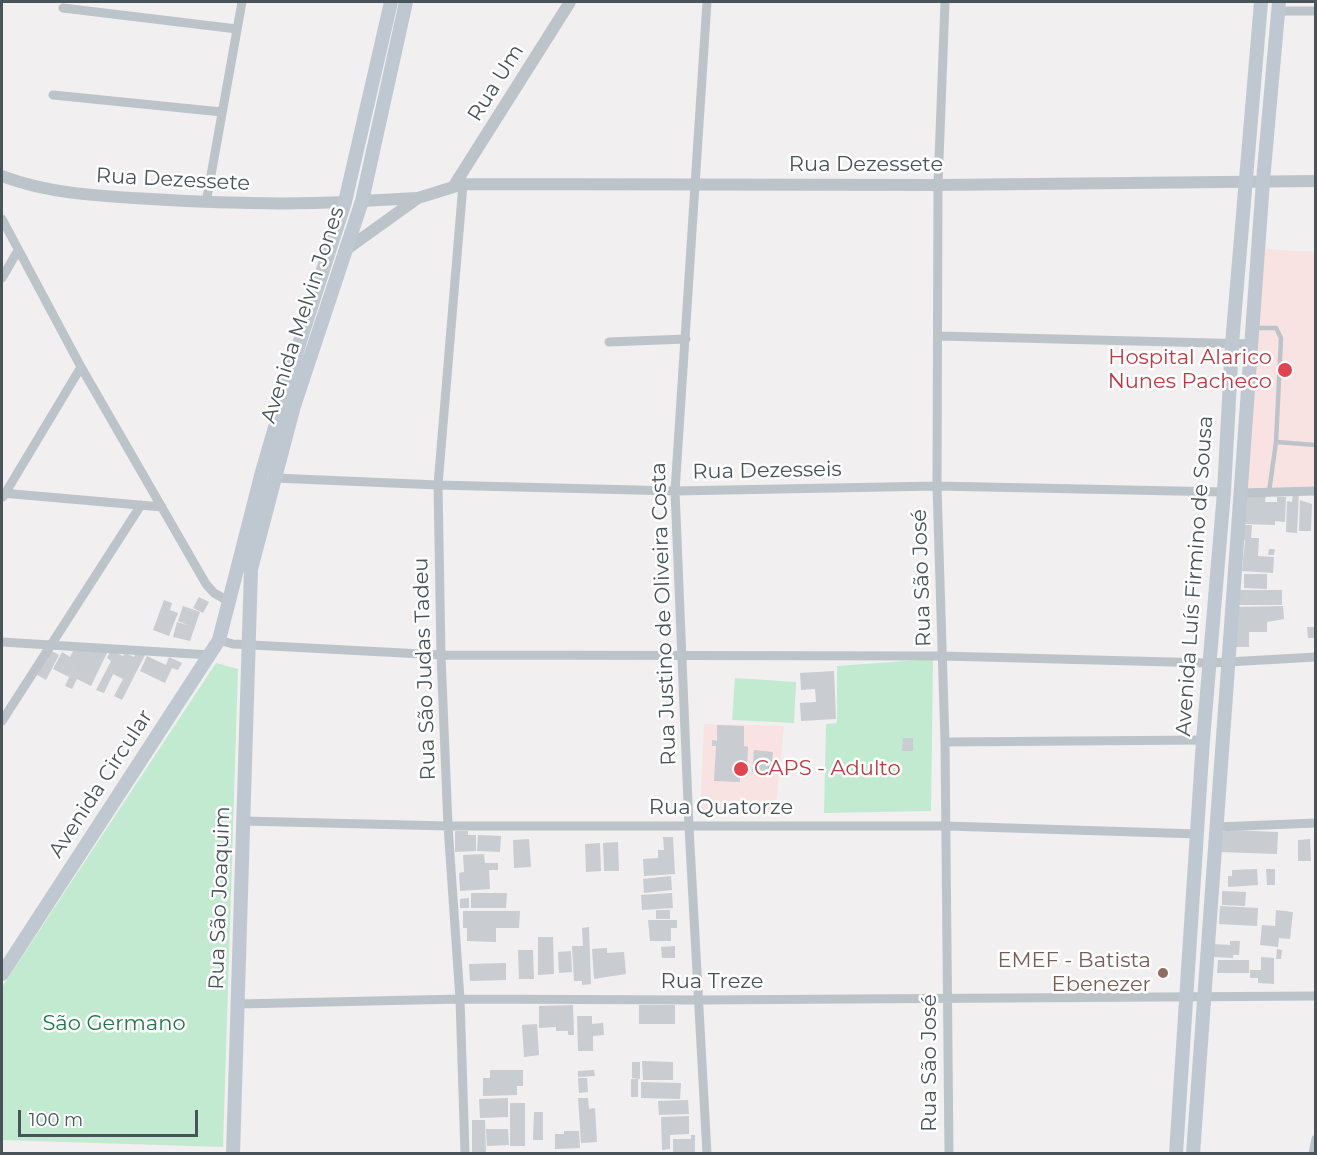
<!DOCTYPE html>
<meta charset="utf-8">
<style>
body{margin:0}
#map{position:relative;width:1317px;height:1155px;overflow:hidden;background:#f1efef;font-family:Montserrat,sans-serif}
canvas{display:block}
.frame{position:absolute;inset:0;border:3px solid #49535a;pointer-events:none}
.scale{position:absolute;left:18px;top:1110px;width:180px;height:27px;box-sizing:border-box;border:3px solid #49535a;border-top:0;padding-left:8px;font-size:18px;line-height:21px;white-space:nowrap;color:#49535a;-webkit-text-stroke:4px #fff;paint-order:stroke}
</style>
<div id="map">
<canvas width="1317" height="1155"></canvas>
<div class="frame"></div>
<div class="scale">100 m</div>
</div>
<script>
const context = document.querySelector('canvas').getContext('2d');
context.lineJoin = 'round';
function fill(path, color) {
  context.fillStyle = color;
  context.fill(path, 'evenodd');
}
function stroke(path, color, width, dash) {
  context.strokeStyle = color;
  context.lineWidth = width;
  context.lineCap = dash ? 'butt' : 'round';
  context.setLineDash(dash || []);
  context.stroke(path);
}
function write(font, color, halo, rows, align = 'center') {
  context.font = font + ' Montserrat,sans-serif';
  context.lineWidth = 5;
  context.setLineDash([]);
  context.textBaseline = 'middle';
  context.strokeStyle = halo;
  context.fillStyle = color;
  for (const [text, x, y, turn = 0] of rows) {
    context.save();
    context.translate(x, y);
    context.rotate((+turn || 0) * Math.PI / 180);
    context.textAlign = isNaN(turn) ? turn : align;
    if (halo) context.strokeText(text, 0, 0);
    context.fillText(text, 0, 0);
    context.restore();
  }
}
fill(new Path2D(`
 M1264 249 1315 252V487L1243 492Z
 M704 724 784 726 775 815 700 813Z`), '#f8e3e2');
fill(new Path2D(`
 M933 659 931 811 824 813 826 724 837 723V666Z
 M216 663 238 669 223 1147 2 1140V987Z
 M735 678 796 682 794 723 732 720Z`), '#c2ead0');
fill(new Path2D(`
 M1293 493H1299L1297 533 1286 532 1287 501 1292 502Z
 M1245 495H1266L1265 502H1277V497H1286L1285 522 1275 521V525L1244 524Z
 M1300 500 1312 504 1311 531H1299Z
 M1243 525H1252L1251 538H1259L1258 556 1274 557 1273 573 1242 571 1245 540 1242 539Z
 M1269 549H1275L1274 555H1268Z
 M1244 574H1267V589L1244 588Z
 M1237 590H1282V605H1237Z
 M199 597 209 602 203 613 193 608Z
 M164 600 172 603 170 610 178 613 169 636 153 630Z
 M183 606 200 612 190 641 173 637 177 622 190 626 178 621Z
 M1283 606 1284 619 1267 622V632H1249V647H1236L1235 607Z
 M1307 627H1316V638H1308Z
 M75 647 108 651 91 686 77 679 72 689 65 686 78 658 69 677 53 669 62 652 70 657Z
 M50 650 59 655 46 680 37 675Z
 M111 650 123 656 125 653 134 657 137 651 145 655 122 700 114 696 123 679 113 674 104 693 96 690 111 661 107 658Z
 M147 656 166 665 169 657 182 663 178 670 172 668 165 683 140 671Z
 M834 671 836 719 801 721 800 703 816 702 815 689 801 690 800 673Z
 M717 725 744 726V746L748 747 747 769H740V782L714 781 716 746H712V740L717 741Z
 M903 738H913V751H902Z
 M754 750 773 752 771 774 752 772Z
 M1230 830 1278 832 1277 854 1220 852 1221 832Z
 M455 831H468V835H476V851L455 852Z
 M478 835 501 836 500 852 477 851Z
 M663 837H673L675 874 644 876 643 859 658 858V850H664Z
 M529 839 531 867 514 868 513 840Z
 M1310 839 1311 861H1298V840Z
 M618 842 619 871H604L603 843Z
 M600 843 601 871 586 872 585 844Z
 M484 854 485 863H498V870H489L490 889 460 891 459 873 464 872 463 855Z
 M1257 869 1258 885 1228 887V876H1232V870Z
 M1266 869H1275V885H1267Z
 M671 876 672 890 644 893 643 879Z
 M1222 891 1246 892 1245 906 1222 905Z
 M471 893H507L506 908H471Z
 M672 893 673 908 642 910 641 895Z
 M469 898V908H460V899Z
 M1220 906 1258 908 1257 926 1219 924Z
 M656 910H670V919H656Z
 M1276 910 1293 912 1290 939 1279 938 1278 947 1260 945 1262 925 1275 926Z
 M463 911H520L519 928H496V942L467 941V928H463Z
 M648 920H677V928H671V941H650Z
 M589 927 591 984 582 985V981H574L572 946H583L582 928Z
 M538 937H553L554 974 538 975Z
 M1230 941H1240L1239 955H1233V958L1214 957V944L1230 945Z
 M675 946V958H662L661 947Z
 M607 948V953L624 952 626 974 594 979 592 949Z
 M1277 949 1282 950 1281 959H1276Z
 M518 950H533L534 979H519Z
 M571 951 572 972 559 973 558 952Z
 M1261 957 1274 958V984L1258 983V978H1250V970H1261Z
 M1218 960H1249V973H1217Z
 M506 963V980L470 981 469 964Z
 M573 1005 574 1035H568V1031H556V1027L539 1028V1006Z
 M639 1005H675V1024H639Z
 M577 1016H592V1024L603 1023 604 1035 593 1036V1051H578Z
 M537 1024 539 1055 524 1057 522 1025Z
 M642 1061 673 1062V1080H643Z
 M632 1062H640V1079L632 1078Z
 M490 1070H523V1086H517V1095L483 1096V1078H490Z
 M594 1070 595 1076 578 1077V1071Z
 M578 1078H587L588 1092 579 1093Z
 M631 1079H638V1097H631Z
 M641 1082 681 1083 680 1099 641 1098Z
 M508 1098V1117L480 1118 479 1099Z
 M578 1098H588L589 1109 595 1108 597 1142 581 1143Z
 M688 1100 689 1114 659 1115 658 1101Z
 M510 1103H525V1146H510Z
 M534 1112H543V1140H533Z
 M689 1116V1134L670 1135V1149L662 1150 661 1117Z
 M472 1120H485L486 1152H472Z
 M486 1129H508L509 1145 487 1146Z
 M564 1131H579L580 1148 555 1149V1134H564Z
 M691 1135H695V1154H673V1139H691Z`), '#c9ccd1');
stroke(new Path2D(`
 M1253 328H1276L1281 338 1276 442
 M1269 492 1276 442 1316 445`), '#bcc4ca', 4.5);
stroke(new Path2D(`
 M945 2 938 185 937 486 945 742 949 1154
 M63 8 237 29
 M1278 11H1316
 M53 95 222 112
 M463 184 438 485 441 655 448 826 460 999 465 1154
 M206 203 242 2
 M2 219 81 367 206 584 214 593 230 602
 M2 278 17 252
 M939 336 1252 344
 M609 342 686 339
 M275 478 438 485 675 491 937 486 1224 492
 M2 493 162 507
 M1242 493 1316 491
 M3 497 81 367
 M219 640 233 644 441 655 942 656 1210 663 1316 657
 M2 642 210 655
 M2 721 141 505
 M945 742 1203 740
 M244 821 448 826H947L1198 834
 M1217 827 1316 823
 M239 1004 460 999 698 1000 1316 996
 M707 1154 689 827 675 491 707 2
 M1313 1154 1316 1139`), '#bcc4ca', 9);
stroke(new Path2D(`
 M2 176C50 194 100 196 151 199 216 203 280 205 345 202
 M455 184 570 2
 M362 201 417 198
 M347 249 418 198 463 184 938 185 1316 181`), '#bcc4ca', 12);
stroke(new Path2D(`
 M2 974 219 640 262 472 301 338 345 202 391 2
 M233 1154 251 569 294 406 362 201 406 2
 M1176 1154 1203 740 1224 492 1232 344 1261 2
 M1193 1154 1263 181 1279 2`), '#bfc8d1', 14);
for (const [x, y, r, color] of [
 [1285,370,8,"#e0444e"],
 [741,769,8,"#e0444e"],
 [1163,973,6,"#8d6e63"]
]) {
  const dot = new Path2D();
  dot.arc(x, y, r, 0, 2 * Math.PI);
  context.fillStyle = color;
  context.fill(dot);
  stroke(dot, '#fff', 2);
}
write('21px', '#49535a', '#fff', [
 ["Rua Um",496,83,-58],
 ["Rua Dezessete",866,165],
 ["Rua Dezessete",173,180,3],
 ["Avenida Melvin Jones",303,315,-72],
 ["Rua Dezesseis",767,471,-1],
 ["Avenida Luís Firmino de Sousa",1195,576,-86],
 ["Rua São José",922,578,-92],
 ["Rua Justino de Oliveira Costa",664,614,-92],
 ["Rua São Judas Tadeu",425,669,-92],
 ["Avenida Circular",101,784,-57],
 ["Rua Quatorze",721,808],
 ["Rua São Joaquim",220,898,-88],
 ["Rua Treze",712,982],
 ["Rua São José",930,1063,-90]
]);
write('21px', '#be3a42', '#fff', [
 ["Hospital Alarico",1272,358],
 ["Nunes Pacheco",1272,382],
 ["CAPS - Adulto",754,769,"left"]
], 'right');
write('21px', '#785e54', '#fff', [
 ["EMEF - Batista",1151,961],
 ["Ebenezer",1151,985]
], 'right');
write('21px', '#217547', '#fff', [
 ["São Germano",114,1024]
]);
</script>
